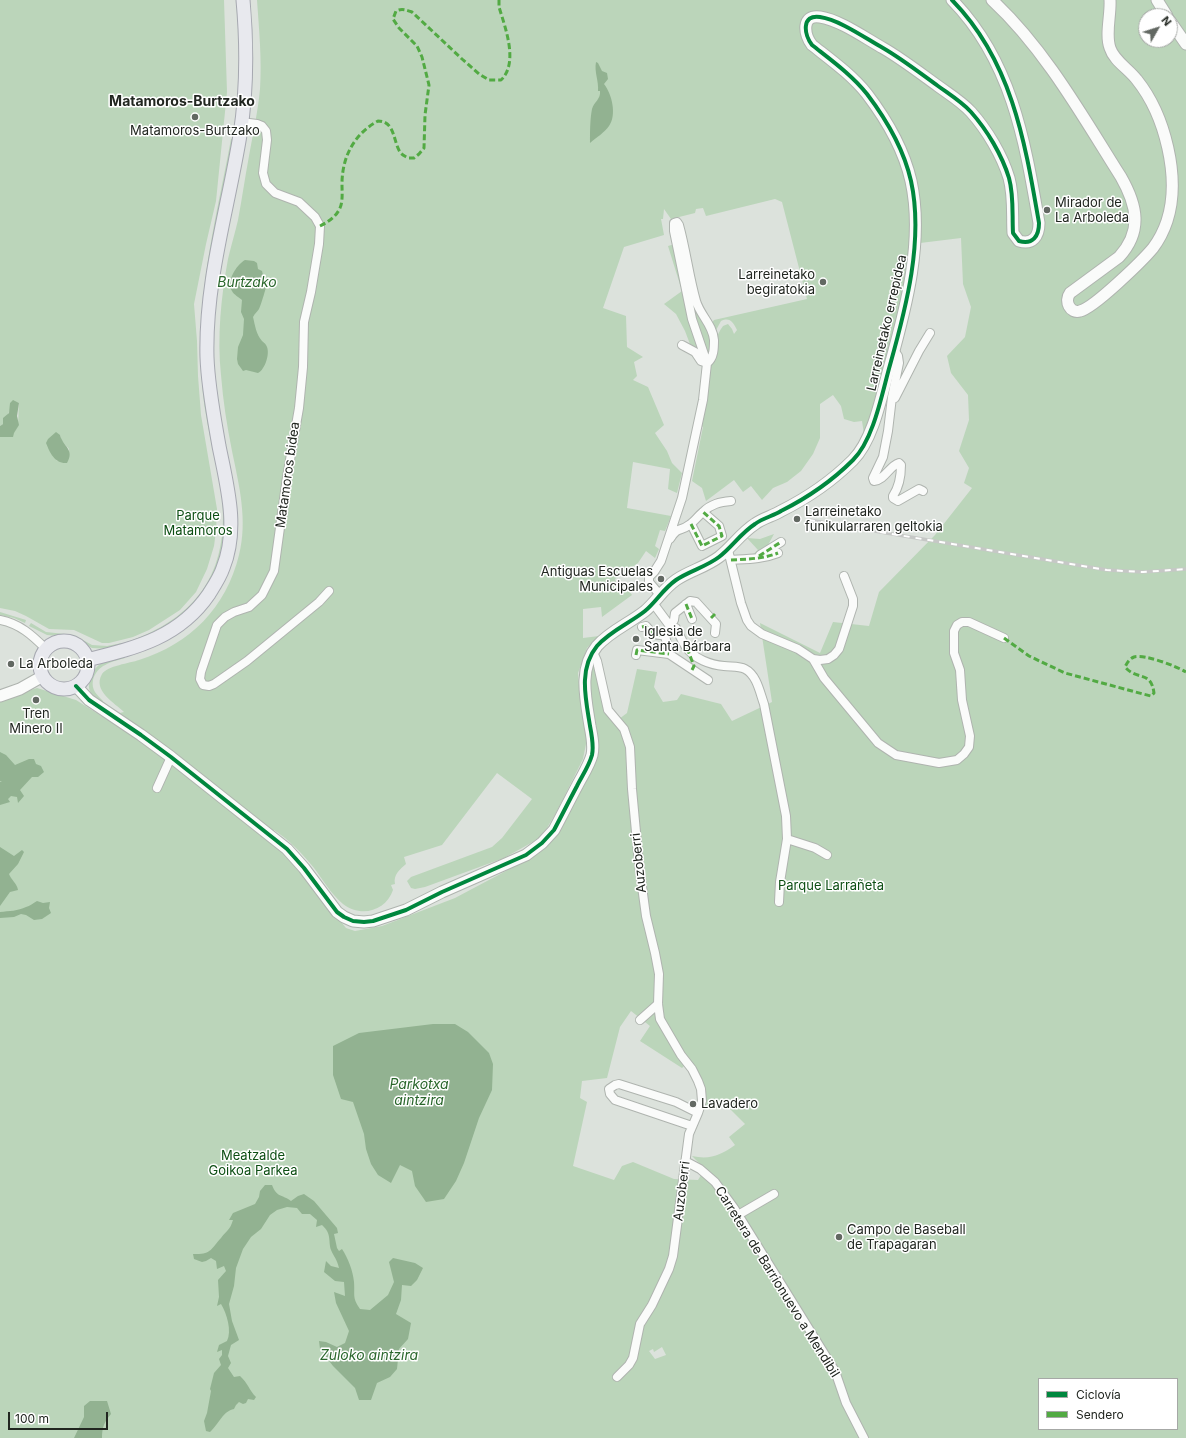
<!DOCTYPE html>
<meta charset="utf-8">
<style>
body{margin:0}
#map{position:relative;width:1186px;height:1438px;overflow:hidden;background:#dce2dc;font-family:Inter,sans-serif}
canvas{display:block}
.legend{position:absolute;left:1038px;top:1378px;width:140px;height:52px;box-sizing:border-box;background:#fff;border:1px solid #a6a8a6;margin:0;padding:5px 7px;list-style:none;font-size:12px;color:#212620}
.legend li{display:flex;align-items:center;gap:8px;height:20px}
.legend b{width:20px;border:1px solid #a6a8a6}
.north{position:absolute;left:1138px;top:8px;width:40px;height:40px;box-sizing:border-box;background:#fff;border:1px solid #a6a8a6;border-radius:50%;rotate:51deg;font-size:11px;font-weight:700;line-height:16px;text-align:center;color:#212620}
.north::after{content:'';display:block;margin:auto;width:14px;height:18px;background:#626862;clip-path:polygon(50% 0,100% 100%,50% 72%,0 100%)}
.scale{position:absolute;left:8px;top:1412px;width:100px;height:18px;box-sizing:border-box;border:2px solid #212620;border-top:0;padding-left:5px;font-size:12px;line-height:14px;white-space:nowrap;color:#212620;-webkit-text-stroke:3px #fff;paint-order:stroke}
</style>
<div id="map">
<canvas width="1186" height="1438"></canvas>
<ul class="legend">
<li><b style="height:5px;background:#00873e"></b>Ciclovía</li>
<li><b style="height:5px;background:#52aa43"></b>Sendero</li>
</ul>
<div class="north">N</div>
<div class="scale">100 m</div>
</div>
<script>
const context = document.querySelector('canvas').getContext('2d');
context.lineJoin = 'round';
function fill(path, color) {
  context.fillStyle = color;
  context.fill(path, 'evenodd');
}
function stroke(path, color, width, dash) {
  context.strokeStyle = color;
  context.lineWidth = width;
  context.lineCap = dash ? 'butt' : 'round';
  context.setLineDash(dash || []);
  context.stroke(path);
}
function write(font, color, halo, rows, align = 'center') {
  context.font = font + ' Inter,sans-serif';
  context.lineWidth = 3;
  context.setLineDash([]);
  context.textBaseline = 'middle';
  context.strokeStyle = halo;
  context.fillStyle = color;
  for (const [text, x, y, turn = 0] of rows) {
    context.save();
    context.translate(x, y);
    context.rotate((+turn || 0) * Math.PI / 180);
    context.textAlign = isNaN(turn) ? turn : align;
    if (halo) context.strokeText(text, 0, 0);
    context.fillText(text, 0, 0);
    context.restore();
  }
}
fill(new Path2D(`
 M0 0H224L227 92 216 201 206 244 194 304 197 341 198 376 201 415 217 509 216 531 214 546 207 569 196 592 180 610 149 630 133 637 109 643H102L74 630 49 629 26 616 15 611 0 608V437C23 434 17 421 19 403L15 402 10 403C12 414 5 415 3 424L0 426ZM60 435 61 440 69 449 68 455 57 461 55 457Z
 M257 0H1186V1438H0V700L37 688 76 700 103 717 124 712C115 703 92 691 102 674 107 666 130 663 139 660 190 644 226 608 239 555 248 520 239 485 232 451 227 426 223 401 221 375 217 337 221 297 228 259 231 246 235 233 238 220 242 199 245 177 249 156 253 134 258 111 260 89 262 60 259 29 257 0ZM1146 16H1170V40H1146ZM775 199 782 202 807 299 714 320 711 324 715 332 721 321C730 317 733 322 737 330L734 334 732 329 728 324 723 326C708 345 704 399 700 425L703 427 692 481 702 488 706 501 734 480 743 492 751 486 762 500 773 488 787 482 801 471 813 454 820 438V404L833 395 841 406 844 419 854 422 862 421 864 434 878 398 907 277 912 244 961 238 963 284 971 307 965 337 947 356 951 373 968 395 969 420 959 451 969 468 964 483 972 488 935 535 879 592 869 626 833 622 820 653 760 623 772 702 732 721 721 704 681 694 677 700 663 702 654 687 657 672 637 669 627 713 619 719 612 711 603 678V664L594 662 589 680 588 776 550 842 536 855 455 898 382 926 355 931 346 928 287 855 275 845 274 830C289 840 302 853 314 868 323 880 331 894 343 904 361 918 386 911 393 890L391 885 395 884C393 875 400 869 406 864L404 857 442 845 497 773 532 799 502 838 492 847 411 877 407 881 411 888 415 889 425 887 504 858 531 843 540 837 547 828 557 811 583 759 586 744V729L580 697 578 673 587 648 599 636 583 638V609L601 607 602 617 632 595 626 587 619 592 615 579 638 563 646 551 655 558 659 549 655 546 660 530 665 531 671 516 627 508 633 462 670 469 668 489 677 493 682 473 672 463 667 451 655 433 664 425 648 387 633 380 637 376 634 362 643 357 627 347 626 316 603 308 624 247 664 235 661 219H663L664 209 671 219 695 213 696 209 703 208 706 216ZM631 1011 650 1026 640 1041 682 1068 685 1065 703 1085 704 1106 720 1103 727 1106 745 1124 729 1137 735 1145C721 1155 710 1160 692 1156L705 1169 698 1180 674 1179 633 1162 622 1166 614 1180 573 1166 587 1102 580 1098 582 1081 607 1078 620 1027ZM662 1347 666 1355 655 1359 649 1351 653 1349 654 1352ZM1039 1379H1177V1429H1039Z
 M231 139H235L205 307 226 513 223 550 214 577 198 602 167 629 127 645V642C197 618 229 572 222 498 219 470 210 442 206 415 201 389 201 362 201 336 202 270 219 204 231 139Z
 M679 232 711 336 709 358 696 324Z
 M675 244 700 349 696 360 685 331 676 314 664 304 682 291 668 246Z
 M774 534 768 545 750 557 758 550 747 538 760 539Z
 M0 612 26 620 25 623 14 618 0 615Z
 M31 623 46 632 74 635 92 645 107 646 122 643 123 646 109 649 92 648 72 637 47 635 29 626Z
 M124 655 125 658C111 662 97 665 93 680 91 690 97 695 103 701L102 703C99 701 95 698 92 695 85 685 91 671 100 664 108 660 116 658 124 655Z`), '#bbd5ba');
fill(new Path2D(`
 M596 62 598 63 602 71 607 73 608 79 604 84C612 94 617 115 609 126 604 133 597 137 590 143 590 132 590 119 592 109 594 102 601 99 600 91H598C599 81 594 72 596 62Z
 M245 260 254 261 257 263 258 269 262 271 263 275 268 280C267 284 261 306 259 309 257 312 255 313 253 317 255 325 256 334 262 341 263 342 265 343 266 345 271 352 265 370 258 373L246 370 243 371 238 364 237 359 238 347 243 335 244 319 241 312 242 300C239 297 234 295 232 291 226 282 236 265 245 260Z
 M13 400 19 403 17 416 19 425 14 433 13 437H0V426L3 424V418L9 413 10 403Z
 M56 432 60 435C63 447 75 449 67 463 55 464 50 453 46 443L48 439Z
 M0 752 6 755 15 765 29 759H34L36 764 41 766 44 772 38 777H32L20 790 24 796 18 803 17 797 11 796 8 799 10 802 0 805V782L2 781H0Z
 M0 847 14 856 22 850 24 852 18 864 9 874C11 880 17 883 18 890L10 892 0 906Z
 M37 901 43 903 50 902 49 908 51 913 42 919 34 920 26 915 21 914 14 917 0 918V912C9 911 18 911 26 907 30 906 33 903 37 901Z
 M433 1024H455L468 1032 489 1053 493 1064 492 1090 479 1118 464 1163 456 1181 444 1199 426 1202 415 1186 412 1171 400 1165 391 1183 378 1175 371 1164 366 1149 364 1134 353 1102 341 1099 333 1075V1046L359 1033Z
 M265 1185H272C277 1198 282 1194 291 1201L298 1196 304 1194 314 1201 337 1228 338 1233 334 1234 337 1248 339 1251 342 1249C348 1258 353 1271 354 1282 355 1296 352 1297 360 1309L370 1310 388 1295 394 1282 389 1262 393 1258 415 1263 423 1268 417 1280 411 1286 402 1285 401 1300 396 1314 411 1323 408 1339 399 1349 397 1369 390 1377 377 1383 371 1400H359L355 1388 333 1366 320 1349 319 1341 326 1342 337 1347 345 1343 349 1331 336 1303 334 1292 345 1296 344 1282 335 1281 324 1272 326 1261 331 1266 339 1268C337 1259 334 1257 331 1250 328 1240 332 1234 322 1225L316 1227 317 1220 310 1214H302L297 1208 287 1207 277 1210 270 1215 261 1229 251 1237 243 1249 236 1268 234 1286 229 1304 232 1321 239 1340 231 1345 228 1356 231 1363 228 1368 234 1377 240 1376C248 1383 249 1390 256 1397L254 1400 248 1399 246 1403 243 1404 239 1402 236 1405 234 1409C223 1411 219 1424 210 1432L206 1431 204 1421 207 1413 211 1391 210 1389 214 1373 221 1365 219 1359 222 1355V1350L217 1352 219 1345 227 1341C232 1331 227 1314 221 1304L217 1306 219 1297 218 1280 226 1271 224 1266 217 1269 216 1261 211 1258 206 1261 202 1262 194 1259 193 1254C211 1255 211 1249 221 1238 227 1230 230 1230 233 1220H229L233 1213 255 1204 259 1197 260 1191Z
 M90 1401H107L111 1414C104 1422 102 1428 102 1438H74L84 1417V1406Z`), '#92b291');
const street = new Path2D(`
 M241 122 257 124 262 126 266 131 267 140 263 173 266 184 275 193 299 202 315 217 320 226 319 244 311 292 304 322 303 367 299 408 287 477 274 571 262 595 249 607 234 612 225 617 217 625 201 672 200 679 203 685 209 686 214 684 247 661 319 602 329 591
 M682 345 695 352 701 361 707 363
 M894 350 898 356 899 363 892 397 888 431 883 457 873 478 874 481C885 480 889 466 899 463L901 465C901 476 899 487 893 496V498L898 501 919 489 923 491
 M895 398 919 351 930 333
 M691 524 702 546 722 536 719 526 703 512
 M670 539C678 526 680 532 689 525 694 522 698 516 703 512 711 504 720 502 731 501
 M728 550 741 603 747 620 751 626 762 634 798 649 813 659 820 660 828 659 834 655 839 649 853 606V599L844 576
 M760 555 781 542
 M731 560C747 559 763 559 778 553
 M660 595 649 582V577L654 572 661 561 682 498 703 400 707 363 692 319 674 231V223L677 222 679 225C686 250 689 277 696 301 700 315 713 325 714 340 714 348 714 358 707 363
 M653 603 670 626 676 628C679 634 682 641 686 647 694 659 711 665 724 666 731 667 739 666 745 669 757 675 760 693 764 704L786 816 787 839 780 882 779 902
 M686 604 692 619
 M0 620C20 624 32 635 46 649
 M642 627 646 626C652 633 655 636 665 635
 M593 652 597 661 608 710 624 729 630 747 632 789 639 864 646 916 655 953 659 974 658 1004 660 1019 681 1055 692 1069 698 1081 701 1089 702 1101 698 1113 689 1134 673 1256 669 1269 652 1305 640 1324 633 1358 629 1365 617 1377
 M636 655 637 650 669 654
 M813 659 824 678 878 743 896 755 939 763 957 760 964 754 969 747 970 736 962 700 960 670 954 653V631L957 625 962 622H969L1004 638
 M708 680 669 654 665 635 674 620 675 613 690 601 696 602 716 624 715 633
 M157 788 171 757
 M787 839 815 848 827 855
 M640 1020 658 1004
 M692 1126 615 1100 610 1094 609 1089 615 1085 619 1084 676 1102 698 1113
 M685 1161 700 1169 715 1182 734 1208 835 1371 846 1403 864 1438
 M738 1215 774 1194`);
const secondary = new Path2D(`
 M992 0C1045 49 1083 117 1121 177 1137 205 1143 231 1119 257L1070 293C1064 301 1070 314 1080 311 1094 308 1143 260 1153 248 1159 240 1164 230 1167 221 1181 178 1165 115 1137 80 1129 69 1114 61 1110 48 1105 34 1111 15 1110 0
 M1157 0 1167 16
 M1170 21 1186 44
 M76 686 89 700 141 735 171 757 287 849 304 868 337 912 344 917 353 921 364 922 373 921 406 910 442 892 526 855 542 843 554 830C562 815 569 801 577 786 582 776 589 766 592 755 594 746 592 736 590 726 586 700 578 669 597 646 610 631 630 623 645 611 656 602 663 589 676 580 689 571 706 567 719 557 732 547 741 533 755 524 763 518 773 516 781 511 807 498 833 480 853 460 874 439 882 393 890 365 906 308 924 240 911 181 904 150 886 119 867 94 852 75 831 60 812 45 804 35 801 14 820 17 840 20 865 38 883 48 902 59 920 73 938 86 949 94 962 102 971 112 987 130 1002 155 1009 178 1014 196 1012 214 1013 233L1019 241C1033 245 1039 236 1039 223 1025 142 1012 61 952 0
 M0 696 20 689 43 676`);
const primary = new Path2D(`
 M40 665a24 24 0 1 1 48 0a24 24 0 1 1-48 0Z
 M87 660C135 648 179 638 209 594 214 586 220 577 223 568 239 528 227 486 219 446 214 417 208 387 207 357 205 281 228 209 240 135 247 91 247 44 243 0`);
stroke(street, '#afb4af', 10);
stroke(secondary, '#afb4af', 13);
stroke(primary, '#a6a8b0', 15);
stroke(street, '#fafbfa', 8);
stroke(secondary, '#fafbfa', 11);
stroke(primary, '#e8e9ee', 13);
const rail = new Path2D(`
 M809 520 1107 570 1143 572 1186 569`);
stroke(rail, '#c6c8c6', 3.5);
stroke(rail, '#fff', 2, [6]);
stroke(new Path2D(`
 M320 226C328 222 336 217 340 208 343 201 342 192 342 184 342 157 354 134 378 121 395 121 393 141 400 152 402 155 405 156 408 158H414L419 154 424 148 425 115 429 85 422 57 417 46 399 28 393 19 396 11C402 8 406 10 412 12L462 59 479 74 489 80H501C519 63 505 27 499 7V0
 M691 524 702 546 722 536 719 526 703 512
 M759 556 781 542
 M731 560C747 559 763 559 778 553
 M686 604 692 619
 M711 618 715 614
 M642 627 646 626C652 633 655 636 665 635
 M1004 638 1029 656 1065 673 1143 694 1151 696 1154 693C1151 670 1137 681 1125 667 1127 663 1129 659 1134 657 1145 654 1176 666 1186 672
 M687 648 694 666 692 670
 M636 655 637 650 669 654`), '#52aa43', 3, [6, 3]);
stroke(new Path2D(`
 M76 686 89 700 141 735 171 757 287 849 304 868 337 912 344 917 353 921 364 922 373 921 406 910 442 892 526 855 542 843 554 830C562 815 569 801 577 786 582 776 589 766 592 755 594 746 592 736 590 726 586 700 578 669 597 646 610 631 630 623 645 611 656 602 663 589 676 580 689 571 706 567 719 557 732 547 741 533 755 524 763 518 773 516 781 511 807 498 833 480 853 460 874 439 882 393 890 365 906 308 924 240 911 181 904 150 886 119 867 94 852 75 831 60 812 45 804 35 801 14 820 17 840 20 865 38 883 48 902 59 920 73 938 86 949 94 962 102 971 112 987 130 1002 155 1009 178 1014 196 1012 214 1013 233L1019 241C1033 245 1039 236 1039 223 1025 142 1012 61 952 0`), '#00873e', 4);
for (const [x, y, r, color] of [
 [195,117,4,"#626862"],
 [1047,210,4,"#626862"],
 [823,282,4,"#626862"],
 [797,519,4,"#626862"],
 [661,579,4,"#626862"],
 [636,639,4,"#626862"],
 [11,664,4,"#626862"],
 [36,700,4,"#626862"],
 [693,1104,4,"#626862"],
 [839,1237,4,"#626862"]
]) {
  const dot = new Path2D();
  dot.arc(x, y, r, 0, 2 * Math.PI);
  context.fillStyle = color;
  context.fill(dot);
  stroke(dot, '#fff', 1.5);
}
write('13px', '#212620', '#fff', [
 ["Matamoros-Burtzako",195,131,"center"],
 ["Mirador de",1055,203],
 ["La Arboleda",1055,218],
 ["Larreinetako",815,275,"right"],
 ["begiratokia",815,290,"right"],
 ["Larreinetako",805,512],
 ["funikularraren geltokia",805,527],
 ["Antiguas Escuelas",653,572,"right"],
 ["Municipales",653,587,"right"],
 ["Iglesia de",644,632],
 ["Santa Bárbara",644,647],
 ["La Arboleda",19,664],
 ["Tren",36,714,"center"],
 ["Minero II",36,729,"center"],
 ["Lavadero",701,1104],
 ["Campo de Baseball",847,1230],
 ["de Trapagaran",847,1245]
], 'left');
write('13px', '#212620', '#fff', [
 ["Larreinetako errepidea",887,323,-77],
 ["Matamoros bidea",288,475,-82],
 ["Auzoberri",639,863,-96],
 ["Auzoberri",682,1191,-83],
 ["Carretera de Barrionuevo a Mendibil",777,1282,58]
]);
write('13px', '#0c4e13', '#fff', [
 ["Parque",198,516],
 ["Matamoros",198,531],
 ["Parque Larrañeta",831,886],
 ["Meatzalde",253,1156],
 ["Goikoa Parkea",253,1171]
]);
write('bold 14px', '#212620', '#fff', [
 ["Matamoros-Burtzako",182,102]
]);
write('italic 14px', '#2a672c', '#fff', [
 ["Burtzako",247,283],
 ["Parkotxa",419,1085],
 ["aintzira",419,1101],
 ["Zuloko aintzira",369,1356]
]);
</script>
